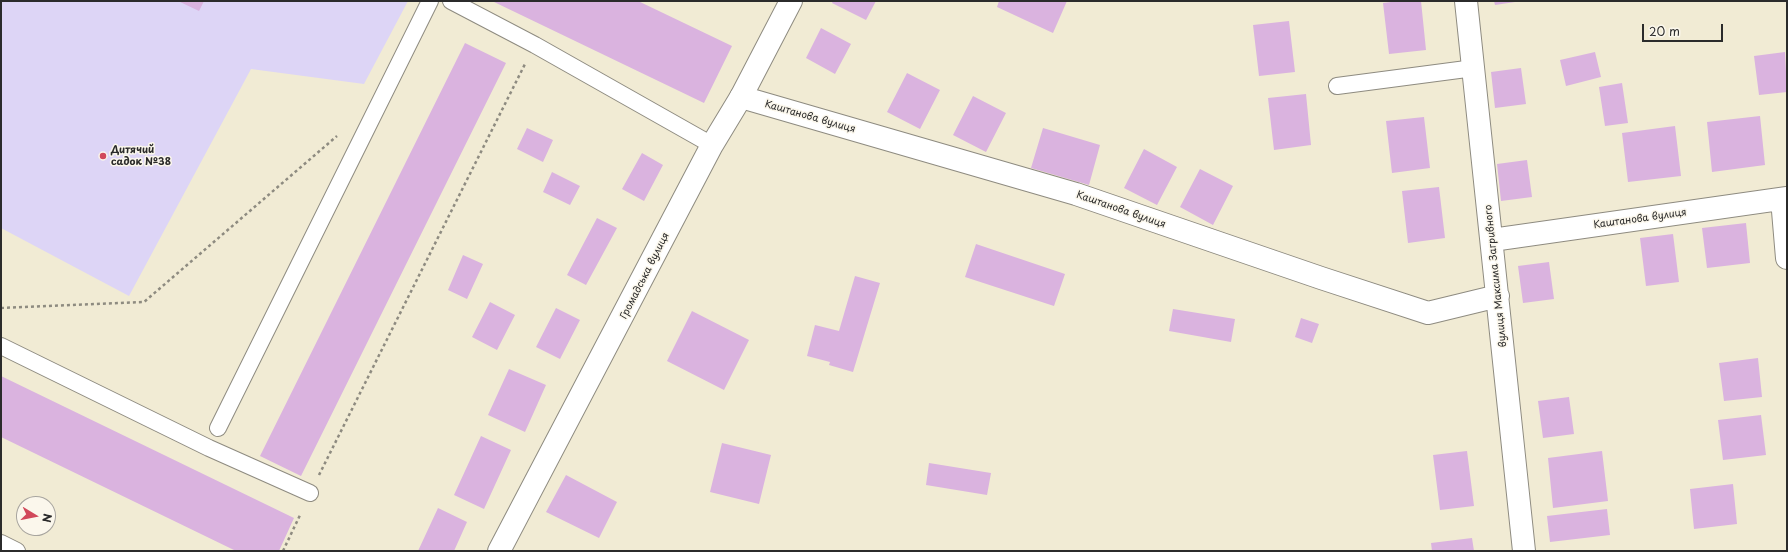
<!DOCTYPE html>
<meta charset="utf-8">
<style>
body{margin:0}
#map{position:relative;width:1788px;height:552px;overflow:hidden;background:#f1ebd4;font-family:"Playpen Sans",sans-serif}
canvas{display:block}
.frame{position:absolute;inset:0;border:2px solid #2b2b2b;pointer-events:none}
.north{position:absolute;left:16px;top:496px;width:40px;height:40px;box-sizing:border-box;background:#fbf7ec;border:1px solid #a8a59f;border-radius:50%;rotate:100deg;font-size:11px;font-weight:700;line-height:16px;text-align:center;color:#2b2b2b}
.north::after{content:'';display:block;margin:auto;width:14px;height:18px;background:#d1495b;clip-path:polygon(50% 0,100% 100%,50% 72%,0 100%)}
.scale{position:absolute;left:1642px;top:24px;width:81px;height:18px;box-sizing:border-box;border:2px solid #2b2b2b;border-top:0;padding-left:5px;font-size:12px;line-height:14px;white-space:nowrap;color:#2b2b2b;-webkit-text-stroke:3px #fbf7ec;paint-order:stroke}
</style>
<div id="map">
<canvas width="1788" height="552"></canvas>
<div class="frame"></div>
<div class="north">N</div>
<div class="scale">20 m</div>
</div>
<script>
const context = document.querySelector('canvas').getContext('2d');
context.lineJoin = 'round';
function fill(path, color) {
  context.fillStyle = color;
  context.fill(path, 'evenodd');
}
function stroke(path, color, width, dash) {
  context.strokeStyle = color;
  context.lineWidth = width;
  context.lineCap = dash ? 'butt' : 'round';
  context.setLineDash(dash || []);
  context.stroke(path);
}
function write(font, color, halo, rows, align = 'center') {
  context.font = font + ' "Playpen Sans",sans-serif';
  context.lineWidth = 3;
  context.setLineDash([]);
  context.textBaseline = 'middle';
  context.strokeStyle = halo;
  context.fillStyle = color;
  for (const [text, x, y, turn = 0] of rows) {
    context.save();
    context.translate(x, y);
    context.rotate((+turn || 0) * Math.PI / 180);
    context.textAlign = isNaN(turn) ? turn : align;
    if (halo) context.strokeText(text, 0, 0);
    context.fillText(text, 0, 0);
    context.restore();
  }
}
fill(new Path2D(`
 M1 1H408L364 84 251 69 129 296 1 228Z`), '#ddd5f6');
fill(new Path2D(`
 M178 1H204L199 11Z
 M492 1H638L732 46 704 103Z
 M833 1H876L866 20 832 3Z
 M999 1H1067L1053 33 997 7Z
 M1399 1H1421L1426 50 1389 54 1383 3Z
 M1494 1H1515V2L1495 5Z
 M1289 21 1295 72 1259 76 1253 25Z
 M821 28 851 44 835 74 806 58Z
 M465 43 506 63 301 476 260 456Z
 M1595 52 1601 77 1566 86 1560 60Z
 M1785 52 1787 92 1759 95 1754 56Z
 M1521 68 1526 104 1495 108 1491 72Z
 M907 73 940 90 920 129 887 112Z
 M1622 83 1628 123 1605 126 1599 87Z
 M1306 94 1311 145 1274 150 1268 98Z
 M973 96 1006 113 986 152 953 135Z
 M1760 116 1765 165 1712 172 1707 122Z
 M1424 117 1430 168 1392 173 1386 121Z
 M1675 126 1681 176 1628 182 1622 133Z
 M527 128 553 140 543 162 517 149Z
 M1043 128 1100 145 1089 185 1031 168Z
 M1144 149 1177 167 1157 205 1124 188Z
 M642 153 663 165 644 201 622 189Z
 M1527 160 1532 197 1501 201 1497 164Z
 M1200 169 1233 186 1213 225 1180 207Z
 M552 172 580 186 570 205 543 192Z
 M1439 187 1445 238 1408 243 1402 191Z
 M597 218 617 228 586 285 567 275Z
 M1746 223 1750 263 1707 268 1702 228Z
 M1673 234 1679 282 1646 286 1640 238Z
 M976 244 1065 274 1054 306 965 277Z
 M463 255 483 264 467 299 448 290Z
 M1549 262 1554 299 1523 303 1518 266Z
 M855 276 880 283 853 372 829 365 830 362 807 356 815 325 839 331Z
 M490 302 515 315 497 350 472 337Z
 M556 308 580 320 560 359 536 347Z
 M1173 309 1235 319 1231 342 1169 331Z
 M692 311 749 340 724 390 667 361Z
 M1301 318 1319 324 1312 343 1295 337Z
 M1758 358 1762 397 1724 401 1719 363Z
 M509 369 546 385 525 432 488 415Z
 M1 376 294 518 279 551H236L1 437Z
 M1569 397 1574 434 1543 438 1538 401Z
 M1761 415 1766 455 1723 460 1718 420Z
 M481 436 511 450 484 509 454 495Z
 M722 443 771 455 759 504 710 492Z
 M1467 451 1474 506 1440 510 1433 455Z
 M1602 451 1608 501 1553 508 1548 458Z
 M929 463 991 473 987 495 926 485Z
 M566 475 617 502 599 538 546 512Z
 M1733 484 1737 524 1694 529 1690 489Z
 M438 508 467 522 454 551H418Z
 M1607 509 1610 535 1550 542 1547 516Z
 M1472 538 1474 551H1432L1431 543Z`), '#dab3df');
const service = new Path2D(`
 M451 1 535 45 712 145
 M1337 86 1474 68
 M1 346 209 448 310 493
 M218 428 430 1
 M1 543 17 551`);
const minor = new Path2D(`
 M1466 1 1524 551
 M741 97 1076 194 1321 278 1428 313 1498 296
 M1782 199 1787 258
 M1492 240 1787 198`);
const tertiary = new Path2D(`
 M499 551 712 145 741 97 791 1`);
stroke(service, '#8e8b80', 18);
stroke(minor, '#8e8b80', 24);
stroke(tertiary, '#8e8b80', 24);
stroke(new Path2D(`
 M1 308 144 302 337 136
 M319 475 525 64
 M283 551 301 513`), '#8e8b80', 2.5, [3, 3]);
stroke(service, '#fff', 16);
stroke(minor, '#fff', 22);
stroke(tertiary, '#fff', 22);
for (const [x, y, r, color] of [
 [103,156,4,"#d1495b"]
]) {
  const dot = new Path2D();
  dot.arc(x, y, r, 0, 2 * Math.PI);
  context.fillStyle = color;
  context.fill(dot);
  stroke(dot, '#fbf7ec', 1.5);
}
write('10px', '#2b2b2b', '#fbf7ec', [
 ["Каштанова вулиця",810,117,16],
 ["Каштанова вулиця",1121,210,19],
 ["Каштанова вулиця",1640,219,-8],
 ["Громадська вулиця",645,276,-63],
 ["вулиця Максима Загривного",1496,276,-96]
]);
write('bold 10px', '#2b2b2b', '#fbf7ec', [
 ["Дитячий",111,150],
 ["садок №38",111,162]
], 'left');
</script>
